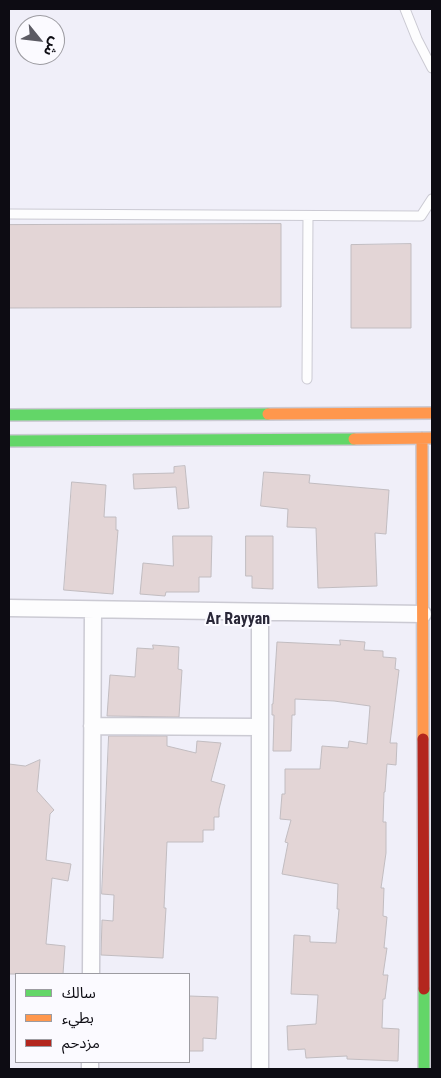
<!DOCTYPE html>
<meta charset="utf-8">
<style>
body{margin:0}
#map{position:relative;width:441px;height:1078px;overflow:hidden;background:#f0eff9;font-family:"Roboto Condensed","Noto Sans Arabic",sans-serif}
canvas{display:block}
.frame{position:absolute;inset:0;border:10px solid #0d0c13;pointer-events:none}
.legend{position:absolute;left:15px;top:973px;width:175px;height:90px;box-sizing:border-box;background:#fbfaff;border:1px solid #9c9ba1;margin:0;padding:6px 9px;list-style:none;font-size:15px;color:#0d0c13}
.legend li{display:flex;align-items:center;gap:10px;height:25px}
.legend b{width:25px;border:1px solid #9c9ba1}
.north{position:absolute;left:15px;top:15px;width:50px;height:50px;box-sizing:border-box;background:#fbfaff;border:1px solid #9c9ba1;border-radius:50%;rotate:119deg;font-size:14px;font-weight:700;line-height:20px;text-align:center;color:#0d0c13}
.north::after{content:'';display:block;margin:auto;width:18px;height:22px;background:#5c5b64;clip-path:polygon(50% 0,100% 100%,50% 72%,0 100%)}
</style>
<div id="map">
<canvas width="441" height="1078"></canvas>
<div class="frame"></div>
<ul class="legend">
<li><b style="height:6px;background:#63d668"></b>سالك</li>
<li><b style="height:6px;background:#ff974d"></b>بطيء</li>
<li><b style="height:6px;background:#b3261e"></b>مزدحم</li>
</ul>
<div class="north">ش</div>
</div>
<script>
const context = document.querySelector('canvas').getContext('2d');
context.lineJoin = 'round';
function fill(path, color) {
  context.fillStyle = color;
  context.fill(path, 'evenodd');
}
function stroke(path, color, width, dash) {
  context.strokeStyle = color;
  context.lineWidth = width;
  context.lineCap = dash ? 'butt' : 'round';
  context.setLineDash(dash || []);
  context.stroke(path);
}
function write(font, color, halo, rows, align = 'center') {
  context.font = font + ' "Roboto Condensed",sans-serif';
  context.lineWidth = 4;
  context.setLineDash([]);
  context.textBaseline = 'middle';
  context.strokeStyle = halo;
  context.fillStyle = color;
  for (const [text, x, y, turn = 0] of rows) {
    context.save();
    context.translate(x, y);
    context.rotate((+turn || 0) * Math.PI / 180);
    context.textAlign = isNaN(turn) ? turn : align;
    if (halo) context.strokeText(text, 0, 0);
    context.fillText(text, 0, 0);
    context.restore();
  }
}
const building = new Path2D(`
 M281 224V307L9 308V225Z
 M411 244V328H351V245Z
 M185 466 189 508 178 509 176 487 134 489 133 474 174 473V467Z
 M264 472 310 475 309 483 389 490 386 534 375 533 377 586 318 588 316 528 287 527 288 509 261 506Z
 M72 482 106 485 104 517H116V530H118L113 594 64 590Z
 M173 536H212L211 577H199V592H166L165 596 140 594 143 563 173 566Z
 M246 536H273V589L252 588V576H246Z
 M340 640 365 642 364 650 383 651V657L396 658 395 669 399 670 390 743H397L396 765 387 764 385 792H384L383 822H386V853L381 888H384L383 916 387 917 384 948H387L383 975H388L385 999H383L382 1028 399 1029 398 1061 347 1059V1056L306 1058 305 1049 288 1050 287 1026 316 1024 318 995 291 994 294 935 310 936V942L336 943 339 909H337L338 884 282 874 288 843 285 842 291 820 280 819 282 794H285V769H320L322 746 348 748 349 741 367 744 370 706 334 701 295 699V715H292L291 751H273L274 715H272V704H273L277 642 340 645Z
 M153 645 179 647 178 669 182 670 179 717 107 716 110 675 135 677 137 648 153 649Z
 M109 736H167V746L196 753 197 741 221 743 211 781 225 785 219 809V817H214V830H203V842H167L164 908H166L163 958 101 955 102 920 113 921 114 895 102 894Z
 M40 760 37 791 54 810 50 814 46 860 71 864 68 881 52 878 46 944 65 946 63 974H9V764L25 766Z
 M189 996 218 997 216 1039 203 1038V1051H189Z`);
fill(building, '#e3d5d6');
stroke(building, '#c1bcc0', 1);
const lane = new Path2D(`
 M405 9 417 39 432 68
 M9 214 421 216 432 199
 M307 379 308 216`);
const street = new Path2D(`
 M9 608 423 614
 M260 612V1069
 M92 726 260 727
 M91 974 93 610
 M90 1069V1062`);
const fast = new Path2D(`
 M9 415 268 414
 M9 441 354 439
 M424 989V1069`);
const slow = new Path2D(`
 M268 414 432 413
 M422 438 423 739
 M354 439 432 438`);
const jam = new Path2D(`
 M423 739 424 989`);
stroke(lane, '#cbcad3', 11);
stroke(street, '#cbcad3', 19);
stroke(fast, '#cbcad3', 14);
stroke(slow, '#cbcad3', 14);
stroke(jam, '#cbcad3', 14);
stroke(lane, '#fdfdfe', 9);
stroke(street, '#fdfdfe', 16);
stroke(fast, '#63d668', 11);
stroke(slow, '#ff974d', 11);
stroke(jam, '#b3261e', 11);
write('bold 16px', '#292738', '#fbfaff', [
 ["Ar Rayyan",238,620]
]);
</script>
